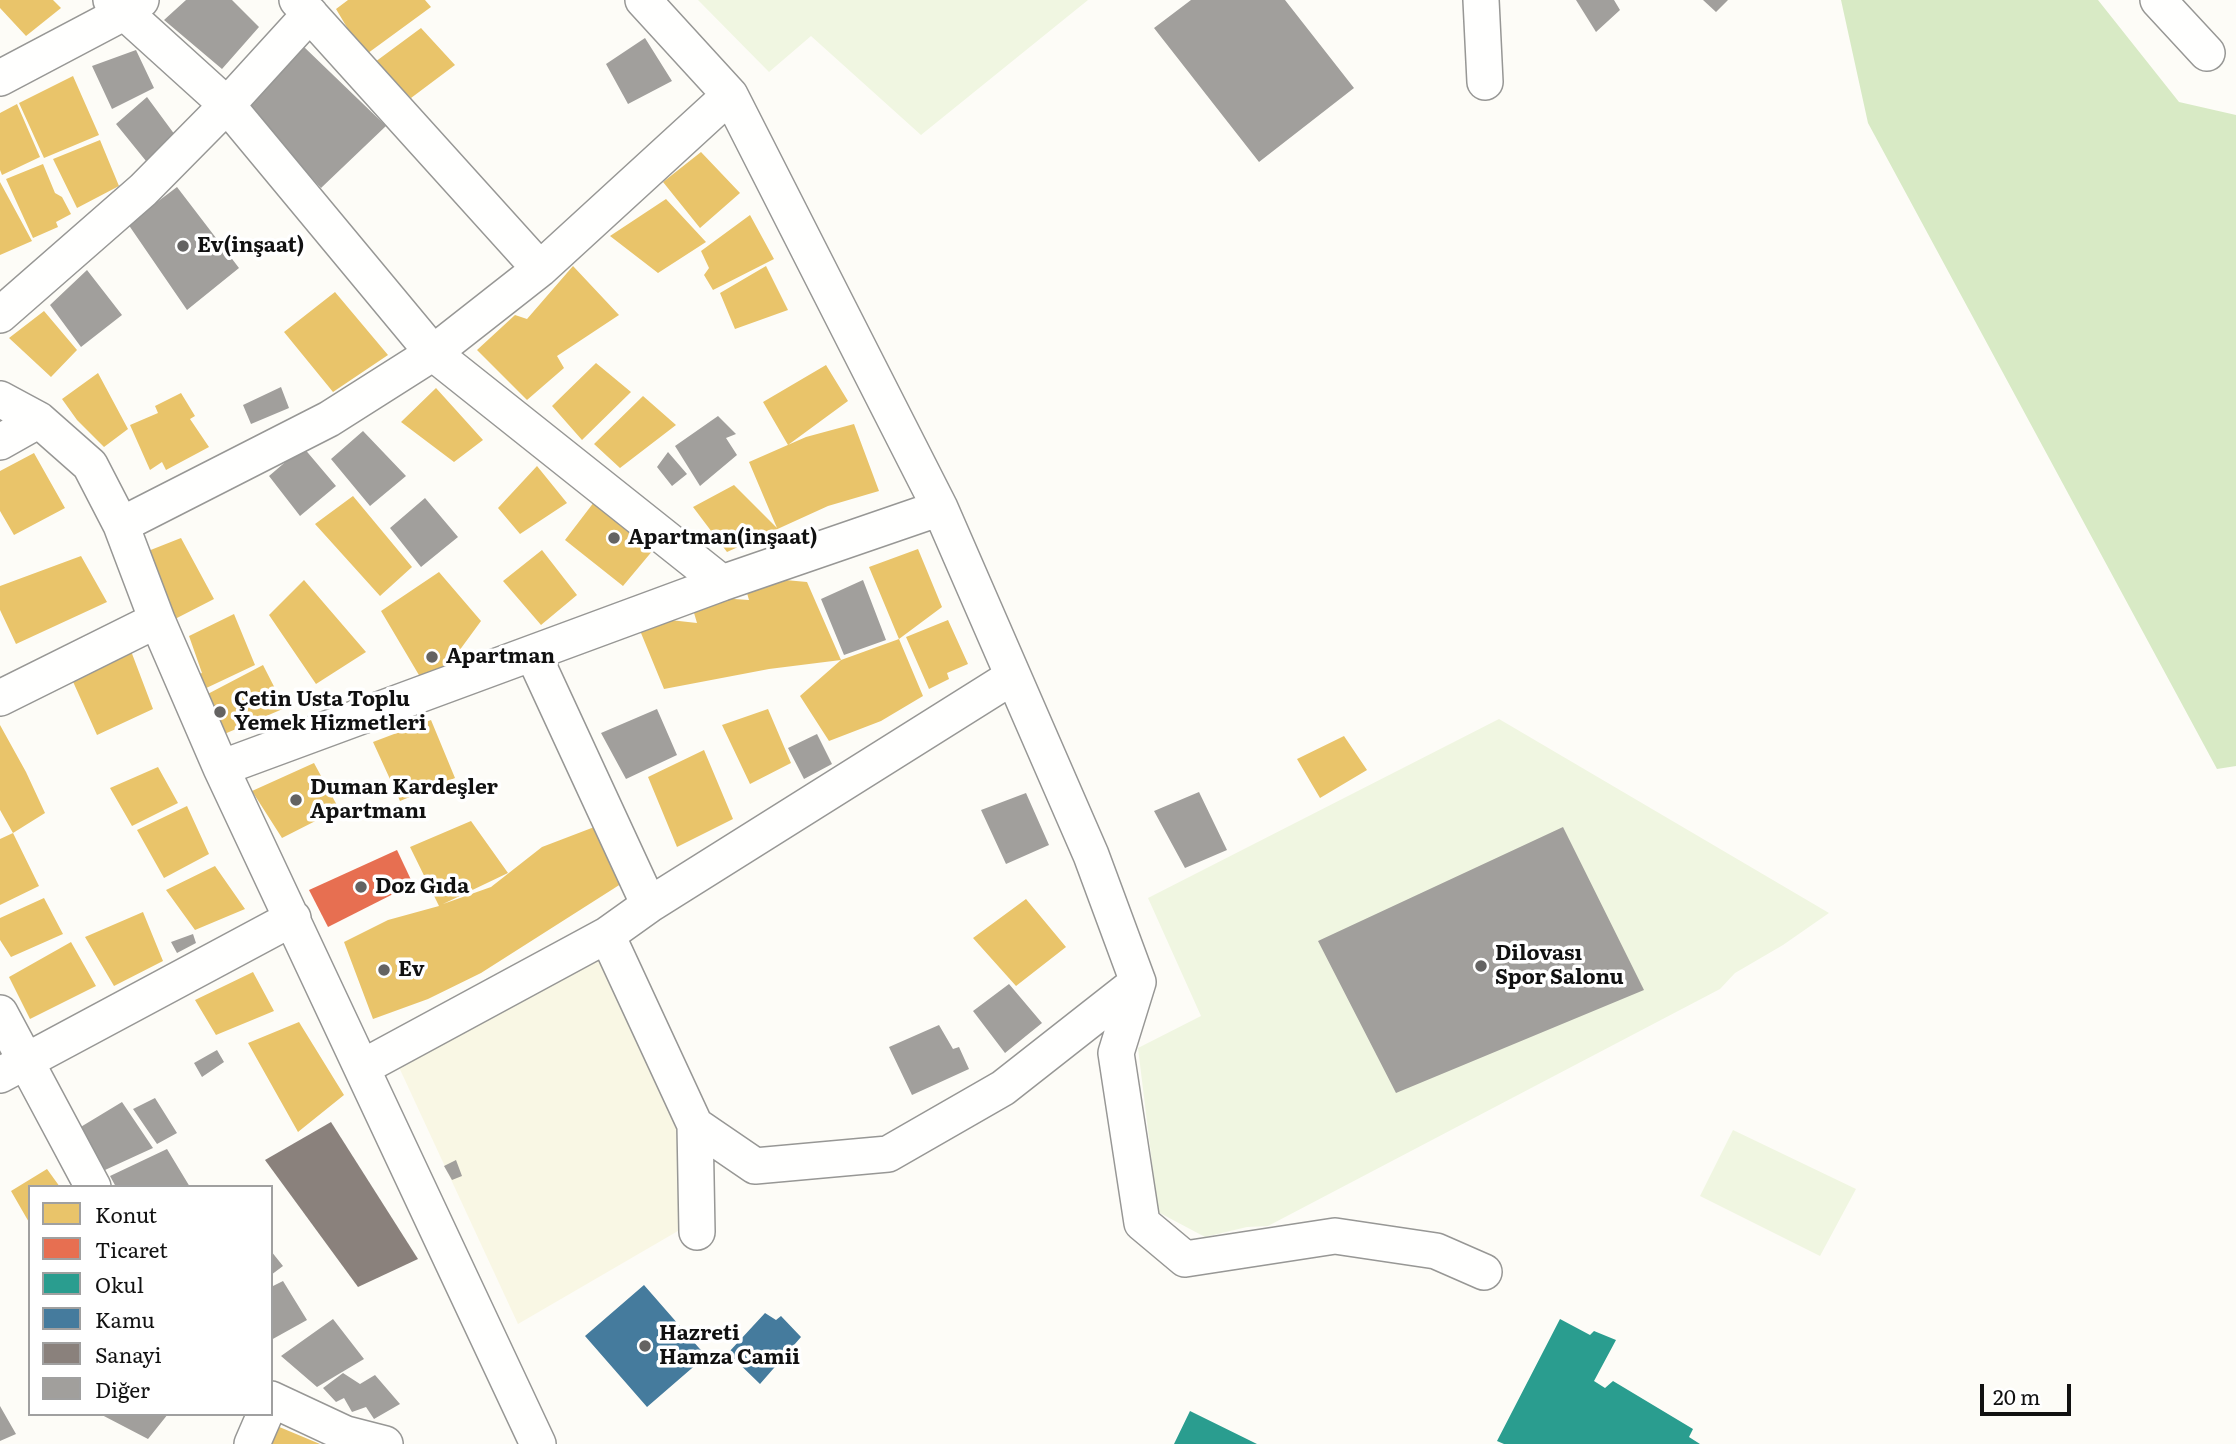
<!DOCTYPE html>
<meta charset="utf-8">
<style>
body{margin:0}
#map{position:relative;width:2236px;height:1444px;overflow:hidden;background:#fdfcf7;font-family:Literata,serif}
canvas{display:block}
.legend{position:absolute;left:28px;top:1185px;width:245px;height:231px;box-sizing:border-box;background:#fff;border:2px solid #a0a0a0;margin:0;padding:9px 12px;list-style:none;font-size:21px;color:#111}
.legend li{display:flex;align-items:center;gap:14px;height:35px}
.legend b{width:35px;border:2px solid #a0a0a0}
.scale{position:absolute;left:1980px;top:1384px;width:91px;height:32px;box-sizing:border-box;border:4px solid #111;border-top:0;padding-left:9px;font-size:21px;line-height:24px;white-space:nowrap;color:#111;-webkit-text-stroke:5px #fff;paint-order:stroke}
</style>
<div id="map">
<canvas width="2236" height="1444"></canvas>
<ul class="legend">
<li><b style="height:19px;background:#e9c46a"></b>Konut</li>
<li><b style="height:19px;background:#e76f51"></b>Ticaret</li>
<li><b style="height:19px;background:#2a9d8f"></b>Okul</li>
<li><b style="height:19px;background:#457b9d"></b>Kamu</li>
<li><b style="height:19px;background:#8a817c"></b>Sanayi</li>
<li><b style="height:19px;background:#a19f9c"></b>Diğer</li>
</ul>
<div class="scale">20 m</div>
</div>
<script>
const context = document.querySelector('canvas').getContext('2d');
context.lineJoin = 'round';
function fill(path, color) {
  context.fillStyle = color;
  context.fill(path, 'evenodd');
}
function stroke(path, color, width, dash) {
  context.strokeStyle = color;
  context.lineWidth = width;
  context.lineCap = dash ? 'butt' : 'round';
  context.setLineDash(dash || []);
  context.stroke(path);
}
function write(font, color, halo, rows, align = 'center') {
  context.font = font + ' Literata,serif';
  context.lineWidth = 7;
  context.setLineDash([]);
  context.textBaseline = 'middle';
  context.strokeStyle = halo;
  context.fillStyle = color;
  for (const [text, x, y, turn = 0] of rows) {
    context.save();
    context.translate(x, y);
    context.rotate((+turn || 0) * Math.PI / 180);
    context.textAlign = isNaN(turn) ? turn : align;
    if (halo) context.strokeText(text, 0, 0);
    context.fillText(text, 0, 0);
    context.restore();
  }
}
fill(new Path2D(`
 M602 958 682 1130 690 1224 518 1324 397 1063Z`), '#f9f7e4');
fill(new Path2D(`
 M1841 0H2098L2179 102 2236 115V766L2217 769 1868 123Z`), '#d8eac5');
fill(new Path2D(`
 M698 0H1088L921 135 811 36 769 72Z
 M1499 719 1829 913 1783 945 1735 973 1720 989 1268 1226 1247 1227 1205 1237 1158 1212 1138 1048 1201 1016 1148 898Z
 M1733 1130 1856 1189 1820 1256 1700 1196Z`), '#f0f6e1');
fill(new Path2D(`
 M0 0H53L61 8 26 36 0 8Z
 M348 0H425L431 7 364 56 336 9Z
 M421 28 455 65 411 98 375 62Z
 M73 76 99 135 44 158 19 103Z
 M17 104 40 157 2 175 0 170V113Z
 M100 140 119 186 77 208 53 159Z
 M701 152 740 193 700 228 663 182Z
 M43 164 55 193 62 197 71 214 56 222 58 227 33 238 6 179Z
 M0 182 32 241 0 255Z
 M666 199 706 242 658 273 610 236Z
 M750 215 774 259 713 290 704 275 709 268 701 251Z
 M573 266 619 315 557 356 564 368 527 400 477 350 515 315 527 319Z
 M766 266 788 310 735 329 720 293Z
 M335 292 388 355 333 392 284 332Z
 M44 311 77 350 51 377 9 338Z
 M596 363 631 392 582 440 552 406Z
 M826 365 848 401 788 445 763 402Z
 M98 373 128 429 104 447 77 420 62 399Z
 M436 388 483 440 454 462 401 422Z
 M181 393 195 416 190 419 209 447 166 470 162 462 150 470 130 425 158 413 155 406Z
 M643 396 676 425 620 468 594 444Z
 M854 424 879 491 828 506 727 552 693 507 734 485 777 528 749 462 806 437Z
 M34 453 65 508 14 535 0 511V471Z
 M537 466 567 503 520 534 498 508Z
 M604 489 664 537 623 586 565 540Z
 M353 496 412 567 380 596 315 524Z
 M181 538 214 599 175 619 143 553Z
 M918 549 942 607 899 639 923 696 881 721 829 741 800 696 841 660 899 639 869 567Z
 M542 550 577 595 541 625 503 581Z
 M81 556 107 602 16 644 0 610V586Z
 M439 572 481 621 429 692 381 611Z
 M742 576 807 582 841 660 769 669 664 689 634 616 697 623 689 596 749 600Z
 M304 580 366 652 316 684 269 615Z
 M234 614 255 665 200 691 194 676 202 673 189 636Z
 M948 620 968 664 947 673 949 679 929 689 906 637Z
 M131 651 153 709 97 735 70 675Z
 M263 665 285 708 222 735 202 697Z
 M768 709 791 763 750 784 722 725Z
 M431 720 455 778 400 801 373 742Z
 M0 725 26 772 45 813 13 833 0 810Z
 M1344 736 1367 770 1320 798 1297 759Z
 M704 750 733 819 677 847 648 777Z
 M314 763 339 809 282 838 252 791Z
 M158 767 178 803 132 826 110 788Z
 M187 806 209 854 164 878 137 830Z
 M471 821 508 873 443 904 491 887 542 847 610 821 635 875 481 973 428 999 373 1019 344 942 388 920 439 906 410 847Z
 M13 833 39 886 0 905V839Z
 M215 866 245 909 195 930 166 890Z
 M44 898 63 934 11 957 0 940V918Z
 M1026 899 1066 947 1016 986 973 938Z
 M143 912 163 961 114 986 85 937Z
 M71 942 96 986 30 1019 9 977Z
 M253 972 274 1011 216 1035 195 1000Z
 M299 1022 344 1095 298 1132 248 1043Z
 M47 1169 60 1187H30V1224L11 1191Z
 M277 1426 320 1444H268Z`), '#e9c46a');
fill(new Path2D(`
 M397 850 413 884 328 927 309 890Z`), '#e76f51');
fill(new Path2D(`
 M1560 1319 1590 1335 1594 1331 1616 1340 1594 1381 1605 1388 1613 1381 1693 1429 1689 1437 1700 1444H1504L1497 1441Z
 M1190 1411 1257 1444H1174Z`), '#2a9d8f');
fill(new Path2D(`
 M644 1285 706 1356 647 1407 585 1336Z
 M765 1313 776 1320 781 1316 801 1337 760 1384 728 1353Z`), '#457b9d');
fill(new Path2D(`
 M331 1122 418 1259 358 1287 265 1160Z`), '#8a817c');
fill(new Path2D(`
 M186 0H232L259 27 222 69 164 20Z
 M1191 0H1285L1354 88 1259 162 1154 28Z
 M1576 0H1614L1620 10 1596 32Z
 M1703 0H1728L1716 12Z
 M645 38 672 81 628 104 606 64Z
 M303 46 386 126 321 188 244 105Z
 M136 50 154 88 112 109 92 66Z
 M147 97 175 135 146 161 116 124Z
 M177 187 239 268 187 310 128 224Z
 M87 270 122 315 81 347 50 305Z
 M281 387 289 408 251 424 243 405Z
 M718 416 736 434 726 438 737 455 700 486 675 446Z
 M363 431 406 476 370 506 331 459Z
 M303 447 336 486 300 516 269 476Z
 M668 452 687 474 672 486 657 467Z
 M425 498 458 537 421 567 390 528Z
 M863 580 886 640 844 655 821 599Z
 M657 709 677 755 626 779 601 733Z
 M817 734 832 764 804 779 788 748Z
 M1199 792 1227 850 1185 868 1154 811Z
 M1026 793 1049 845 1006 864 981 810Z
 M1563 827 1644 990 1396 1093 1318 941Z
 M193 934 196 943 177 953 171 942Z
 M1009 984 1042 1023 1005 1053 973 1011Z
 M939 1025 953 1049 959 1047 969 1069 912 1095 889 1047Z
 M217 1050 224 1062 202 1077 194 1063Z
 M155 1098 177 1133 157 1144 133 1109Z
 M122 1102 153 1148 105 1170 79 1128Z
 M167 1149 190 1187H116L110 1176Z
 M456 1160 462 1176 452 1180 444 1166Z
 M271 1251 283 1266 271 1275Z
 M283 1281 307 1320 271 1340V1287Z
 M333 1319 364 1359 317 1387 281 1356Z
 M343 1373 360 1384 375 1375 400 1404 374 1419 366 1407 352 1412 344 1398 336 1402 323 1388Z
 M0 1406 16 1434 0 1441Z
 M100 1414H168L148 1439Z`), '#a19f9c');
const minor = new Path2D(`
 M111 0 227 105 433 353 722 583
 M297 0 540 269
 M643 0 730 95 940 508 1091 855 1138 982 1003 1088 888 1154 755 1166 695 1125
 M1481 0 1485 82
 M2158 0 2207 53
 M0 78 125 12 141 0
 M0 315 143 190 227 105 310 14
 M0 399 39 420 90 465 121 525 157 620 221 768 538 1444
 M0 442 39 420
 M121 525 329 419 433 353 540 269 730 95
 M533 654 649 905
 M0 698 157 620
 M221 768 722 583 940 508
 M607 935 695 1125 697 1232
 M1138 982 1116 1053 1142 1223 1185 1259 1335 1236 1436 1251 1484 1272
 M0 1013 93 1187
 M363 1067 607 935 649 905 1012 677
 M0 1075 293 918
 M271 1399 346 1434 385 1444
 M252 1444 265 1414`);
stroke(minor, '#979795', 38);
stroke(minor, '#fffffe', 35);
for (const [x, y, r, color] of [
 [183,246,7,"#646362"],
 [614,538,7,"#646362"],
 [432,657,7,"#646362"],
 [220,712,7,"#646362"],
 [296,800,7,"#646362"],
 [361,887,7,"#646362"],
 [1481,966,7,"#646362"],
 [384,970,7,"#646362"],
 [645,1346,7,"#646362"]
]) {
  const dot = new Path2D();
  dot.arc(x, y, r, 0, 2 * Math.PI);
  context.fillStyle = color;
  context.fill(dot);
  stroke(dot, '#fff', 2.5);
}
write('bold 21px', '#111', '#fff', [
 ["Ev(inşaat)",197,246],
 ["Apartman(inşaat)",628,538],
 ["Apartman",446,657],
 ["Çetin Usta Toplu",234,700],
 ["Yemek Hizmetleri",234,724],
 ["Duman Kardeşler",310,788],
 ["Apartmanı",310,812],
 ["Doz Gıda",375,887],
 ["Dilovası",1495,954],
 ["Spor Salonu",1495,978],
 ["Ev",398,970],
 ["Hazreti",659,1334],
 ["Hamza Camii",659,1358]
], 'left');
</script>
